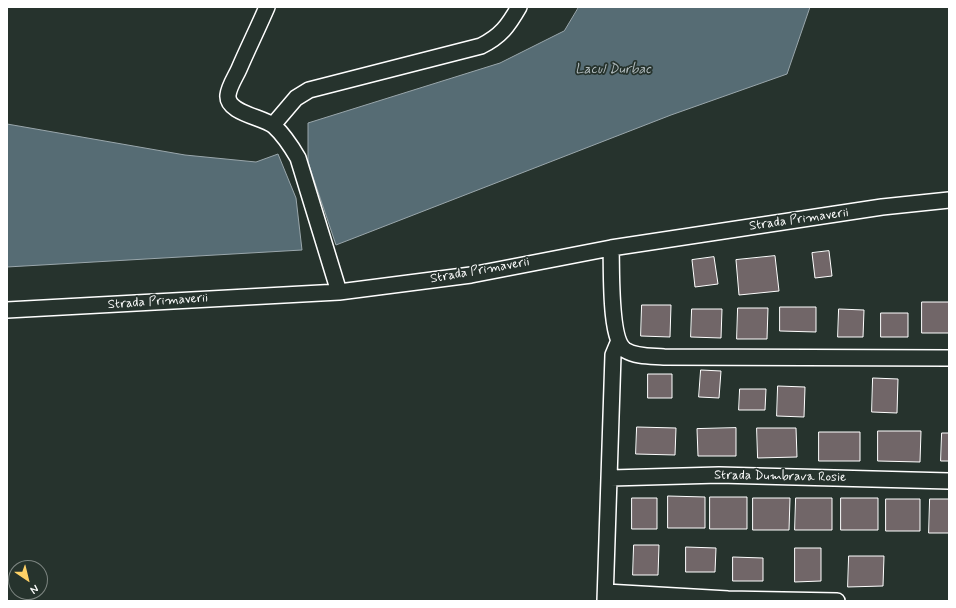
<!DOCTYPE html>
<style>
body{margin:0}
#map{position:relative;width:956px;height:608px;overflow:hidden;background:#26332d;font-family:Mynerve,sans-serif}
canvas{display:block}
.frame{position:absolute;inset:0;border:8px solid #fff;pointer-events:none}
.north{position:absolute;left:8px;top:560px;width:40px;height:40px;box-sizing:border-box;background:#26332d;border:1px solid #7d8581;border-radius:50%;rotate:145deg;font-size:11px;font-weight:700;line-height:16px;text-align:center;color:#fff}
.north::after{content:'';display:block;margin:auto;width:14px;height:18px;background:#ffd166;clip-path:polygon(50% 0,100% 100%,50% 72%,0 100%)}
</style>
<div id="map">
<canvas width="956" height="608"></canvas>
<div class="frame"></div>
<div class="north">N</div>
</div>
<script>
const context = document.querySelector('canvas').getContext('2d');
context.lineJoin = 'round';
function fill(path, color) {
  context.fillStyle = color;
  context.fill(path, 'evenodd');
}
function stroke(path, color, width, dash) {
  context.strokeStyle = color;
  context.lineWidth = width;
  context.lineCap = dash ? 'butt' : 'round';
  context.setLineDash(dash || []);
  context.stroke(path);
}
function write(font, color, halo, rows, align = 'center') {
  context.font = font + ' Mynerve,sans-serif';
  context.lineWidth = 3.5;
  context.setLineDash([]);
  context.textBaseline = 'middle';
  context.strokeStyle = halo;
  context.fillStyle = color;
  for (const [text, x, y, turn = 0] of rows) {
    context.save();
    context.translate(x, y);
    context.rotate((+turn || 0) * Math.PI / 180);
    context.textAlign = isNaN(turn) ? turn : align;
    if (halo) context.strokeText(text, 0, 0);
    context.fillText(text, 0, 0);
    context.restore();
  }
}
const water = new Path2D(`
 M579 7H810L787 74 671 115 336 245 308 162V123L500 63 564 31Z
 M7 124 185 155 256 162 278 154 296 198 302 250 7 267Z`);
fill(water, '#566c74');
stroke(water, '#9aa7ac', 1);
const building = new Path2D(`
 M829 251 832 276 815 278 812 253Z
 M775 256 779 291 739 295 736 260Z
 M714 257 718 284 695 287 692 260Z
 M922 302H949V333H922Z
 M642 305H671L670 337 641 336Z
 M780 307H816V332L780 331Z
 M738 308H768L767 339H737Z
 M692 309H722L721 338 691 337Z
 M839 309 864 310 863 337H838Z
 M881 313H908V337H881Z
 M701 370 721 371 719 398 699 397Z
 M648 374H672V398H648Z
 M873 378 898 379 897 413 872 412Z
 M778 386 805 387 804 417 777 416Z
 M740 389H766L765 410H739Z
 M637 427 676 428 675 455 636 454Z
 M736 428V456H698L697 429Z
 M757 428H796L797 457 758 458Z
 M878 431H921L920 462 878 461Z
 M819 432H860V461H819Z
 M942 433H949V461H941Z
 M668 496 705 497V528H668Z
 M710 497H747V529H710Z
 M632 498H657V529H632Z
 M753 498H790L789 530H753Z
 M796 498H832V530H795Z
 M841 498H878V530H841Z
 M886 499H920V531H886Z
 M930 499H949V533H929Z
 M634 545H659L658 575H633Z
 M686 547 716 548 715 572H686Z
 M795 548H821V581L795 582Z
 M849 556H884L883 586 848 587Z
 M733 557 763 558V581H733Z`);
fill(building, '#716668');
stroke(building, '#fff', 1);
const minor = new Path2D(`
 M267 7C258 28 248 48 239 69 236 76 229 86 228 95 226 113 263 117 274 126 284 135 291 146 298 158L339 292
 M273 125 296 98 309 90 481 46C501 36 508 26 519 7
 M611 248C612 268 609 339 625 350 636 357 652 356 664 357L949 358
 M7 310 339 292 471 275 611 248 882 207 949 200
 M611 478 719 475 949 481
 M606 592 728 599 837 601
 M605 601 613 355 618 343`);
stroke(minor, '#fff', 18);
stroke(minor, '#26332d', 15);
write('13px', '#fff', '#26332d', [
 ["Strada Primaverii",799,220,-8],
 ["Strada Primaverii",480,271,-10],
 ["Strada Primaverii",158,302,-4],
 ["Strada Dumbrava Rosie",780,477,1]
]);
write('italic 14px', '#b3bdc0', '#26332d', [
 ["Lacul Durbac",613,70]
]);
</script>
